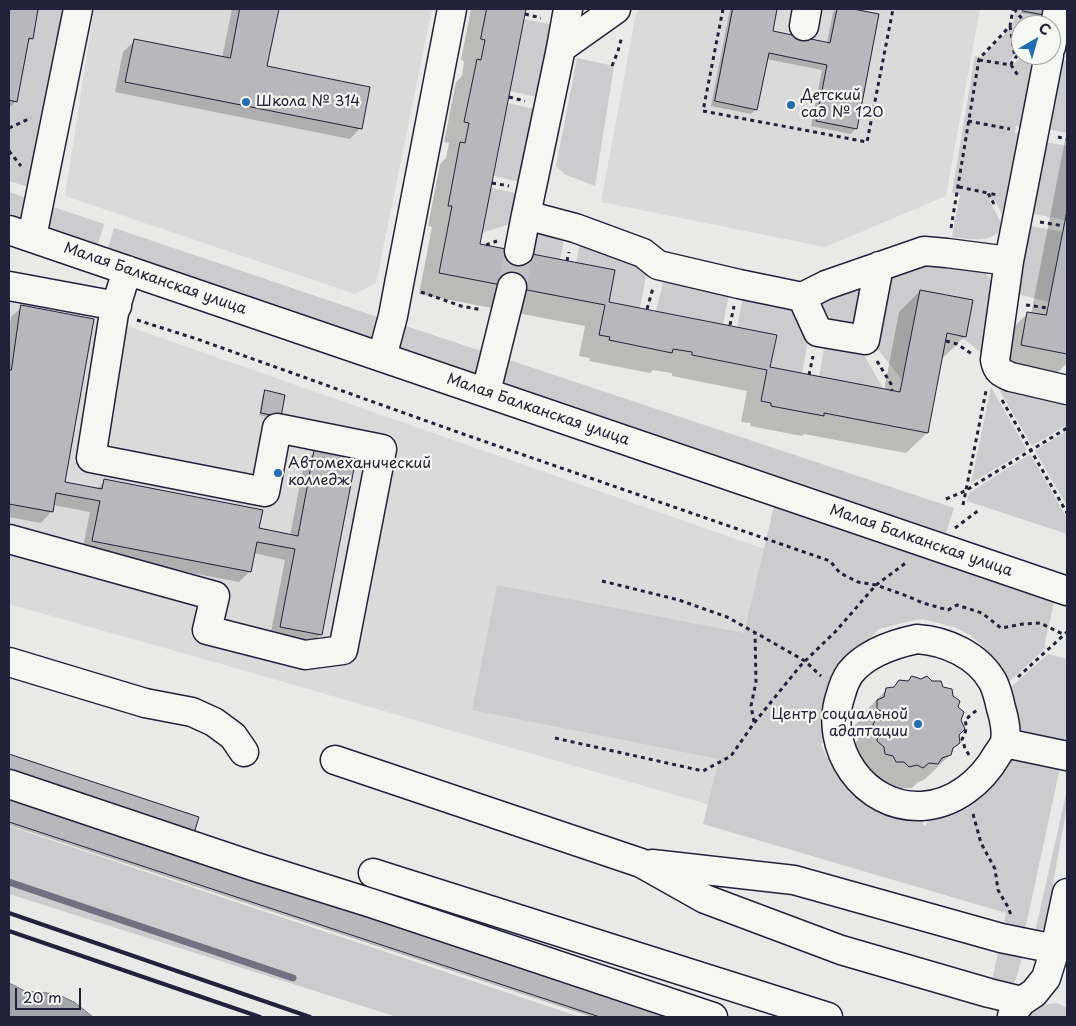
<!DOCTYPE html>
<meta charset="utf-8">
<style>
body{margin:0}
#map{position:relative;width:1076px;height:1026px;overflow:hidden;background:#e9e9e7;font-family:"Playpen Sans",sans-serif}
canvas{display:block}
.frame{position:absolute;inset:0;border:10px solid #22223b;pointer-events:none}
.north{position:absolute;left:1011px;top:15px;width:50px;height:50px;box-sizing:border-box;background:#f6f6f2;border:1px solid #a1a1a9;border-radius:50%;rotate:38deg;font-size:14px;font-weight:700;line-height:20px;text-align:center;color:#22223b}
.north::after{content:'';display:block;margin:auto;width:18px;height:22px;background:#1f6fb2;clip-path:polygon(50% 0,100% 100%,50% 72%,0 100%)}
.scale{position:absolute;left:15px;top:988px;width:66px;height:22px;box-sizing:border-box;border:2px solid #22223b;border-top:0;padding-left:6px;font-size:15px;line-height:18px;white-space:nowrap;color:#22223b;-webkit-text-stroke:4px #f6f6f2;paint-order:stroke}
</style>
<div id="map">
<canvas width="1076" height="1026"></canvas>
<div class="frame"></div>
<div class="north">С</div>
<div class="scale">20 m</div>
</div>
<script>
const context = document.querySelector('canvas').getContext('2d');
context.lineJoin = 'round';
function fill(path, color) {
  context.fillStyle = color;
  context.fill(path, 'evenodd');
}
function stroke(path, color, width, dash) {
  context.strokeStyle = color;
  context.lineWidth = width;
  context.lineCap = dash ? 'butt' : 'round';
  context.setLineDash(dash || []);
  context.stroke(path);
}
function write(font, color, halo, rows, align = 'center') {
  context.font = font + ' "Playpen Sans",sans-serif';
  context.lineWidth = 4.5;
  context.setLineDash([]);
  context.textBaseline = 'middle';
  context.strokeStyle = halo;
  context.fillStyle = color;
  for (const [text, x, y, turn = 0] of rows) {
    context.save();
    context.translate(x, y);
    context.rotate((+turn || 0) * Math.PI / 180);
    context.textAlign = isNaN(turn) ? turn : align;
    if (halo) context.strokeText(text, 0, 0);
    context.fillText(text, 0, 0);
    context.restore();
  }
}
fill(new Path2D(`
 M94 9H432L376 283 355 294 65 196Z
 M642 9H980L946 196 825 247 601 202 636 13Z
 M9 302 94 319 96 315 833 573 786 827 228 666 9 604Z`), '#dadada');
fill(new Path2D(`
 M38 9H66L32 188 9 181V100L17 102 29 38H33Z
 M1016 9H1023V11L1044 15 1042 25H1021V49L1009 61 1015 63 1022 55H1037L1021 128 1016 125 1015 133 1018 132 1022 133 1005 221 995 200 989 199 1003 227C991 244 970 239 952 237L960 195 952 193 975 56 983 57 1012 26Z
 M524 19 554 25 541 98 510 91Z
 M577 58 614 66 595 186 564 174 556 166Z
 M1061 60 1067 61V133L1048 129Z
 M508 103 538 110 524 183 494 176Z
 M1046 142 1067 146V211L1066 220 1033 214Z
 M491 188 521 194 516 222 482 233Z
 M9 192 29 199 25 219 9 213Z
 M50 206 104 224 98 244 46 226Z
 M1030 226 1063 232 1049 302 1017 294Z
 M114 228 381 318 376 339 108 248Z
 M531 232 564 240 560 260 526 253Z
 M580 243 633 257 647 270 640 308 609 302 615 270 576 263Z
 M923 264C939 265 970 265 983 272 988 275 990 279 993 284L987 357 958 335 966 337 973 300 920 290 902 380 876 347 889 281C896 270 912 268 923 264Z
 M664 278 729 294 723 324 656 311Z
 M848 288 859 290 864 296 855 326 823 321 818 308 824 298Z
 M743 297 785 307 796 315 808 340 802 374 770 367 777 335 737 327Z
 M400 324 484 352 478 374 395 345Z
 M825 343 861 350 884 390 819 377Z
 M506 359 954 508 946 533 500 381Z
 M991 387 1027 450 971 483Z
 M998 388 1067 402V425L1032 446Z
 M1067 431V506L1035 451Z
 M1030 454 1067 518V534L967 501 969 493Z
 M774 506 1054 602 1045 642V649L1002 688 991 657 984 647 970 635 954 627 922 619 907 622 879 629 871 637 863 649 828 739 821 744 827 758H835L923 813V825L926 826 929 812 1006 760 1015 757 1061 763 1025 930 1003 928 1006 913 703 824 719 759 472 710 497 585 744 633Z
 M1048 654 1067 659V730L1064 746 1020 734 1014 726 1004 693Z
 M1067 790V807L1045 928 1035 932Z
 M9 826 580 1017H397L9 894Z
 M999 948 1023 952C1020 964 1018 979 1010 989L991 986Z
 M1057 1003 1067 1008V1017H1028C1034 1005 1045 1004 1057 1003Z`), '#ccccce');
const water = new Path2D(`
 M9 983 25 991 57 994 74 1002 93 1017H9Z`);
fill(water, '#a5a5ac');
stroke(water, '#71717f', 1);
fill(new Path2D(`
 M9 9H37L32 38 27 43 16 101 9 108Z
 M232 9H277L266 67 360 128 350 139 115 92 123 52 134 41 222 58Z
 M471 9H525L479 245 608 303 769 368 884 391 899 312 920 291 965 336 944 357H942L927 433 906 453 804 434 802 436 750 426 751 423 741 422 747 391 672 376V373L653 370 650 373 589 361 590 358 579 356 585 326 419 294 432 227 428 226 440 164 446 158 449 143 444 142 456 82 462 76 464 61 461 60Z
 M730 9H776L772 32 827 43 833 12 836 9H847L878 15 856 128 851 134 811 126 822 70 766 59 756 109 751 114 711 106Z
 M1022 9H1043L1042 14 1040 16 1021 13Z
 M1067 130V363L1054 376 1001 366 1007 334 1028 313 1031 314Z
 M22 307 63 483 96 490 105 481 258 529 290 536 304 463 315 452 321 634 310 645 270 637 285 560 253 553 250 571 239 582 82 552 90 512 53 505 51 512 41 523 9 517V331L11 317Z
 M266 392 278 419 259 415 263 394Z
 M900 681 942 688 957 707 960 720 958 735 959 743 951 751 950 755 924 780 918 782 912 788H903L897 792H884L851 747 858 740V737L853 734V727L861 719 862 715 887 689H892Z
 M9 794 664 1017H592L9 825Z`), '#0003');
stroke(new Path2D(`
 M9 882 293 978`), '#71717f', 7);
const building = new Path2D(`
 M9 9H38L33 39 29 38 17 102 9 100Z
 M240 9H279L267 66 370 87 362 129 125 82 134 39 230 58Z
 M487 9H526L480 244 615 270 609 302 777 335 770 367 900 392 920 290 973 300 966 337 947 333 928 433 824 413V416L771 406V403L761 401 767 370 692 355V352L673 349 672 353 609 340 610 337 599 335 605 305 439 273 452 206H448L460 142 465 143 469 123 464 122 477 59 481 60 485 40 481 39Z
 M733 9H777L773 31 830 43 837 9H853L879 14 857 129 816 121 827 65 769 53 757 110 715 101Z
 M1023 9H1045L1044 15 1023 11Z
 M1067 211V354L1021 345 1027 312 1046 315Z
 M21 305 94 319 65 482 102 489 104 479 263 510 259 528 298 536 314 450 356 458 322 635 280 627 295 549 257 542 251 572 92 541 100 501 56 493 53 512 9 504V370H11Z
 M265 390 285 395 281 417 261 413Z
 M912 676 921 679 927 676 932 681H941L943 687 952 689 953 696 960 701 958 707 964 712 961 720 965 729 959 735 960 743 953 748 951 755 942 758 938 764 929 763 923 768 917 765 909 767 904 762H896L893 756 885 754 884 747 877 741 878 734 872 727 875 720H881L883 712 877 709V700L884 697 886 688 894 687 899 680 908 681Z
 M9 754 199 817 193 837 9 776Z
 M9 792 668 1017H600L9 822Z`);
fill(building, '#b8b8bc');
stroke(building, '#22223b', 1);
stroke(new Path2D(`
 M512 287 519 251`), '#c1c1c5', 28, [28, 14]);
const minor = new Path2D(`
 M616 9 561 48 526 215 575 228 643 253 658 265 739 284 802 297 826 285 924 251 947 253 1009 261 995 360C997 371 1001 373 1011 377L1067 390
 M804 26 807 9
 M1051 47 1058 9
 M561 48 568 9
 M9 230 1067 591
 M32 237 78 9
 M519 251 526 215
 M1009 261 1049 55
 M9 286 117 306
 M802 297 818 332 865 340 879 266
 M382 357 393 316 399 284 452 9
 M486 392 512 287
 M9 539 215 596 207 630 305 655 343 650 382 449 277 428 265 492 91 458 114 313 127 270
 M917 639C946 641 978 655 993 682 997 690 999 699 1001 708 1004 718 1007 731 1005 741 1004 746 1000 750 997 755 982 781 955 804 922 806 864 809 822 747 841 694 843 686 846 679 850 673 866 653 893 644 917 639Z
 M9 662 145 703 192 712 214 722 233 736 244 752
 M1005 743 1067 756
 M335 760 641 863 705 899 841 950 989 993 1022 1001
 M9 784 253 866 371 903 713 1017
 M652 864 794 880 1001 938 1055 949
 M373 873 828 1017
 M1012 1016 1015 1010 1022 1001 1034 993 1046 978 1055 949 1067 893`);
stroke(minor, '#22223b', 31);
stroke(new Path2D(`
 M723 9 703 111 867 142 893 9
 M1014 9 1027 25
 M525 14 541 18
 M1010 26 1015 58
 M979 60 1011 65 1019 77
 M1011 65 1012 62 1021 51
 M612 66 618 51 622 36
 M509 97 525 101
 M968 121 1010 129
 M9 128 31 118
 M1058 137 1067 139
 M9 151 21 166
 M492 183 509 186
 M959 187 988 193
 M994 204 988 193 997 195
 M1040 222 1064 226
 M951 228 979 59 1010 26 1013 9
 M486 245 497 241
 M567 261 569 252
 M421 292 461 306 482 310
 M1026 305 1048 308
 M647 309 653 288
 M137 320 197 339 463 434 830 561 840 573 858 582 876 585 907 596 923 603 948 610 957 605 982 613 1001 628 1023 624 1040 623 1065 635
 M730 325 734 306
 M946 341 957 344 972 354
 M877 361 891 384 892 391
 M809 375 813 356
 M1002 400 1067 513
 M946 499 965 491 1067 428
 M963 505 986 391
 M955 528 979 510
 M602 581 679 600 727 617 763 637 805 661 821 676
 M1018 677 1067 632
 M754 722 751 706 756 682 755 632
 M555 738 703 771 731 756 754 723 801 665 835 632 876 585 907 562
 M969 755 965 748 962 739C966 733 967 727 965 720L978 709
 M973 814 981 843 995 869 998 890 1008 907 1011 915`), '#22223b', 3, [4, 4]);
stroke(minor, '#f6f6f2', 28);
stroke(new Path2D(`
 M9 913 310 1017
 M9 931 260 1017`), '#22223b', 4);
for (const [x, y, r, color] of [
 [246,102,5,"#1f6fb2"],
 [791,105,5,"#1f6fb2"],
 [278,473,5,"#1f6fb2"],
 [918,724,5,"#1f6fb2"]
]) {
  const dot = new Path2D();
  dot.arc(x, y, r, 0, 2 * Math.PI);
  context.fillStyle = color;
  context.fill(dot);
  stroke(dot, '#f6f6f2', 2);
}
write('15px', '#22223b', '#f6f6f2', [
 ["Детский",801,96],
 ["сад № 120",801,113],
 ["Школа № 314",256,102],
 ["Автомеханический",288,464],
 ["колледж",288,481],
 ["Центр социальной",908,715,"right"],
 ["адаптации",908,732,"right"]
], 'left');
write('15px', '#22223b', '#f6f6f2', [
 ["Малая Балканская улица",155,279,19],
 ["Малая Балканская улица",538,410,19],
 ["Малая Балканская улица",921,541,19]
]);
</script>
